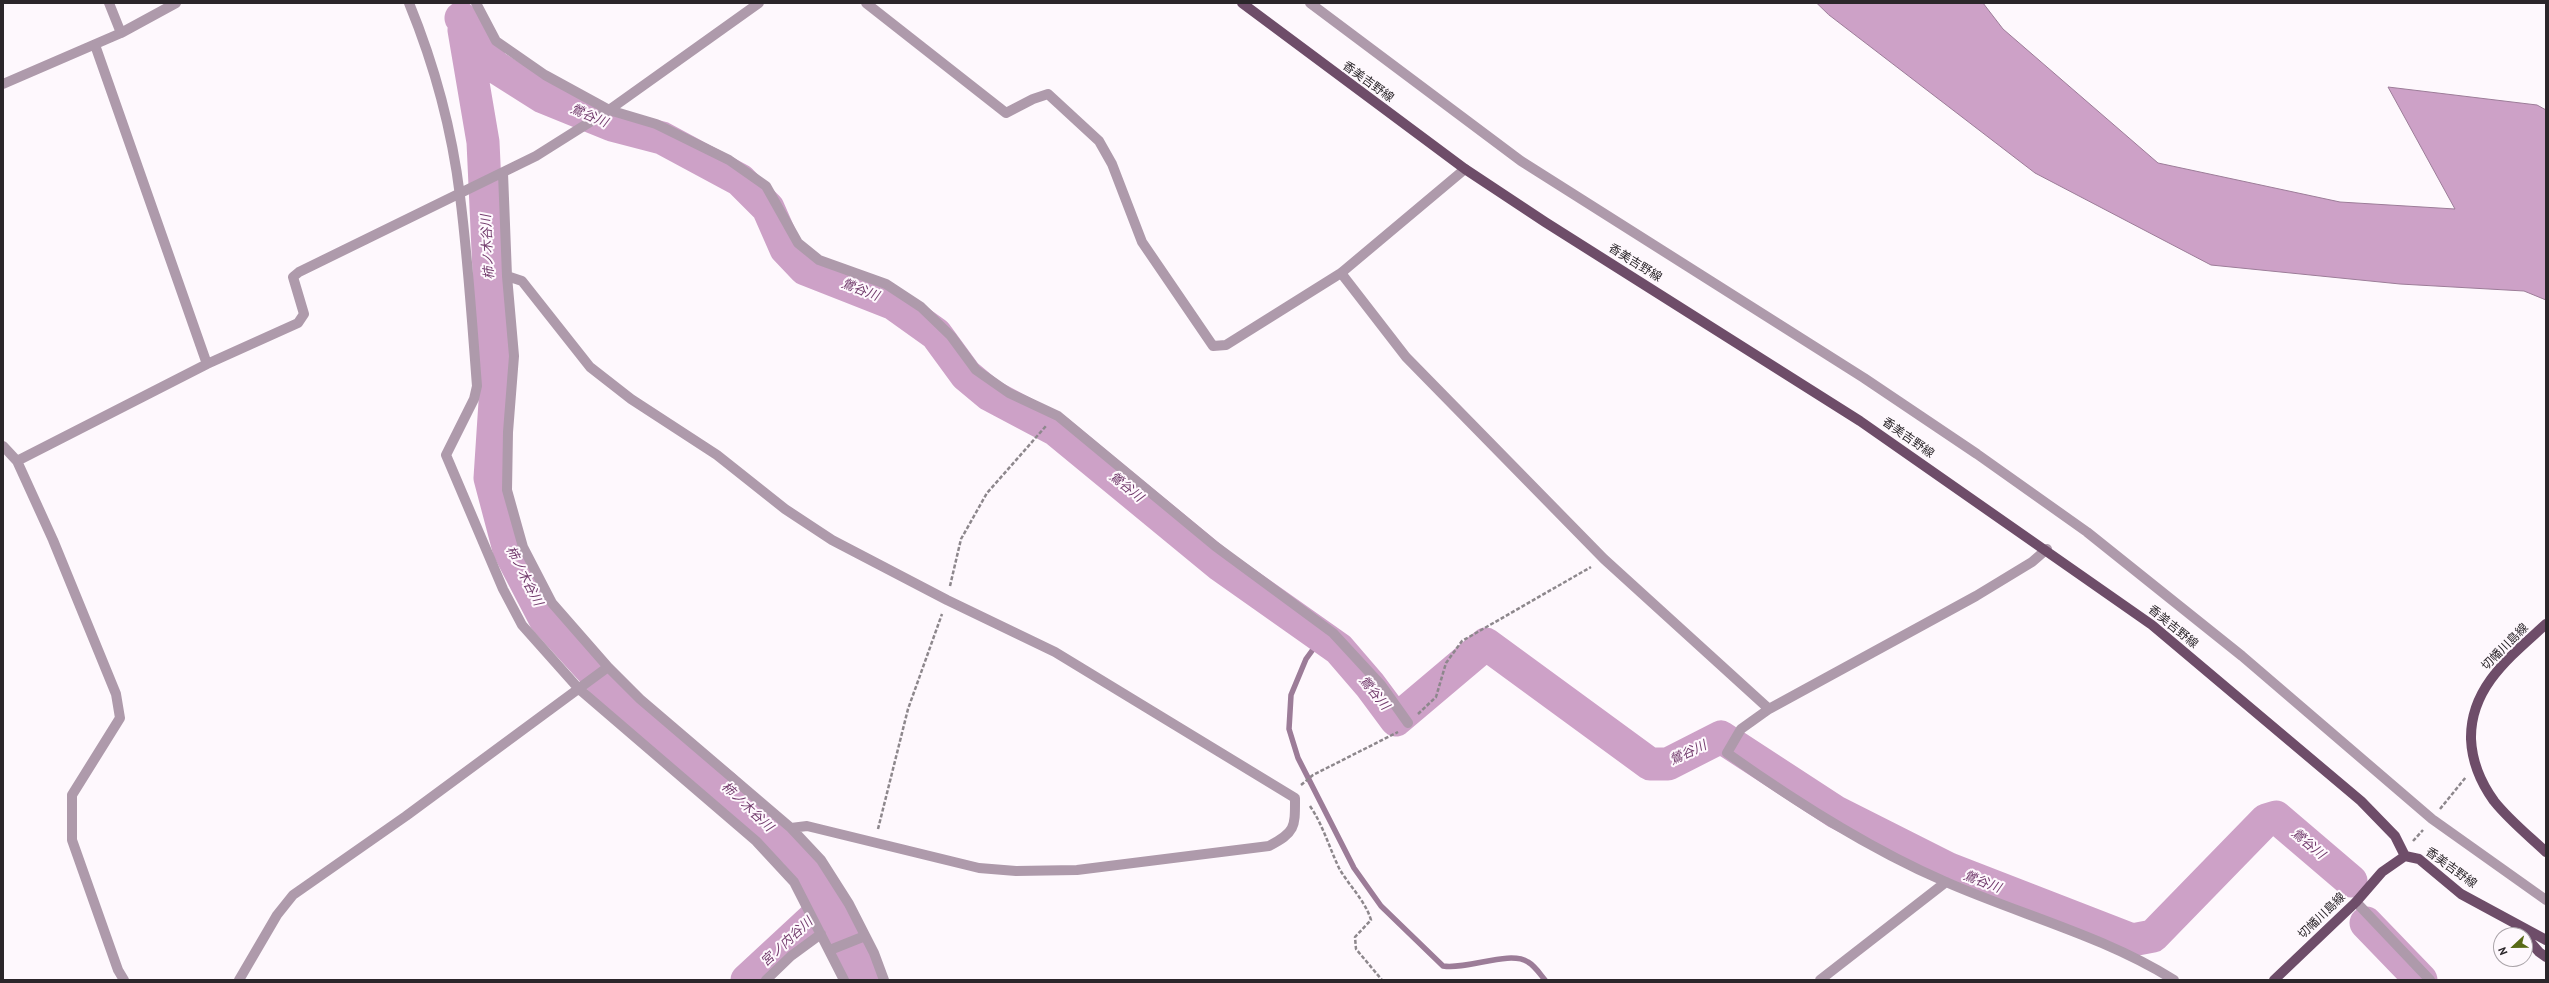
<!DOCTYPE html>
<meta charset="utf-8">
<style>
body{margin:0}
#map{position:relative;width:2549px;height:983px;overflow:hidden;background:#fef8fd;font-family:"PT Sans",sans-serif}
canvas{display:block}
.frame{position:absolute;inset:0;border:4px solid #2b262a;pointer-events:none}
.north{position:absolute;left:2493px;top:927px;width:40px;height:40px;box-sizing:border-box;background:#fef8fd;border:1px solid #aaa4a9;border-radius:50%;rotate:248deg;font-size:11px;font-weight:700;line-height:16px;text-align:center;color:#2b262a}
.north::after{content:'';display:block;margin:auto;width:14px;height:18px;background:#586a16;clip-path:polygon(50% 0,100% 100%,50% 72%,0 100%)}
</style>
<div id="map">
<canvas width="2549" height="983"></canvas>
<div class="frame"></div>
<div class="north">N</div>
</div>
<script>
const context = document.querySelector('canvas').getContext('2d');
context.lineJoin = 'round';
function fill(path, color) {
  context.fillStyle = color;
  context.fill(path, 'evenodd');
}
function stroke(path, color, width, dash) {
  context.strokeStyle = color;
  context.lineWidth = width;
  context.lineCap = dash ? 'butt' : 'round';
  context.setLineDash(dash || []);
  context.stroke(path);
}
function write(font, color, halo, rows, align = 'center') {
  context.font = font + ' "PT Sans","Noto Sans JP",sans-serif';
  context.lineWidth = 4;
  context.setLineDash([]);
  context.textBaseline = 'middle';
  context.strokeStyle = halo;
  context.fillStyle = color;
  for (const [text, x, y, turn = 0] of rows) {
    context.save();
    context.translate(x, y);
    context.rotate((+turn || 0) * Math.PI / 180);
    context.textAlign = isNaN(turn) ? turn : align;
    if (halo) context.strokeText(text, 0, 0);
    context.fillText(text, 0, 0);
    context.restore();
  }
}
const water = new Path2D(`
 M1817 3H1983L2003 29 2158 163 2340 202 2455 209 2388 87 2537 105 2546 110V300L2524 291 2400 284 2211 265 2035 173 1829 15Z`);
fill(water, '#cda1c7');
stroke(water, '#9c7c98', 1);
stroke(new Path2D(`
 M1322 637 1306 659 1291 695 1289 729 1298 758 1354 868 1381 906 1443 966C1468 970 1509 950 1528 962 1535 966 1540 974 1545 980`), '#9c7c98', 5.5);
stroke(new Path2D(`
 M461 18 494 66 543 97 612 125 662 138 740 180 768 208 786 249 805 269 894 304 936 334 966 375 990 395 1056 430 1220 565 1339 649 1370 685 1396 720 1486 644 1650 764H1668L1721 737 1836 812 1949 869 2132 940 2153 936 2266 820 2276 817 2351 881
 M464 30 483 142 495 402 490 478 509 550 545 619 620 701 725 787 797 854 828 905 865 980
 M2366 923 2421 980
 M747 980 828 905`), '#cda1c7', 33);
stroke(new Path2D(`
 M950 586 961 539 987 493 1046 426
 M1418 714 1436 697 1446 663 1462 641 1591 567
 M1301 785 1313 775 1398 732
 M1310 806C1323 825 1329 847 1339 868 1349 886 1365 900 1371 920L1355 937 1356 949 1382 980
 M2440 809 2466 777
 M878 829 908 709 942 614
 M2413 841 2423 830`), '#8d878c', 2.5, [4, 2]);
stroke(new Path2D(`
 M109 3 121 33
 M409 3C434 64 452 130 460 196 468 259 472 322 477 386L474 399 446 455 503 589 522 625 579 689 756 841 794 882 844 980
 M476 3 496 41 545 75 609 110 656 124 729 160 766 186 798 243 819 260 886 284 921 307 951 336 976 370 1009 393 1058 416 1215 546 1333 633 1381 685 1408 723
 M866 3 1006 113 1033 99 1048 94 1099 141 1112 164 1142 242 1213 346 1226 345 1341 273 1465 169
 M1310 3 1521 161 1864 378 1977 454 2087 532 2242 656 2432 819 2546 900
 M95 45 207 364
 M3 84 121 33 176 3
 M503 173 507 276 514 356 508 432 507 490 523 547 552 603 608 667 640 699 791 828 821 860 849 904 874 953 884 980
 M1341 273 1406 357 1604 559 1769 709
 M507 276 522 281 590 367 631 399 717 455 785 509 832 540 947 600 1055 652 1295 798C1295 827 1296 832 1269 846L1077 870 1016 871 979 868 807 826 791 828
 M3 446 17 461 53 540 116 694 120 718 72 795V840L118 970 124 980
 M17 461 207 364 298 323 304 314 293 277 299 272 536 156 609 110 759 3
 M2047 549 2032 562 1976 596 1769 709 1741 729 1727 753C1796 802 1868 848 1946 882 2021 915 2104 936 2174 980
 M2356 902 2430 980
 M830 950 865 936
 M239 980 277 915 293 895 406 816 608 667
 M766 980 791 956 821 934
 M1820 980 1946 882`), '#ae9aab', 10);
stroke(new Path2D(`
 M1242 3 1465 169 1545 222 1860 421 2152 625 2361 801 2395 836 2405 856
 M2546 624C2511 656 2470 687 2471 739 2472 762 2481 783 2494 801 2509 820 2529 836 2546 852
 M2405 856 2419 859 2461 894 2546 940
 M2525 936 2539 952 2546 957
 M2274 980 2356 902 2382 872 2405 856`), '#6e4d69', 10);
write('12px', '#2b262a', '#fef8fd', [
 ["香美吉野線",1368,82,36],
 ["香美吉野線",1635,263,32],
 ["香美吉野線",1908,438,35],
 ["香美吉野線",2173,627,39],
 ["切幡川島線",2505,647,-45],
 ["香美吉野線",2451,868,36],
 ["切幡川島線",2322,916,-44]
]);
write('italic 13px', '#723b6c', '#fef8fd', [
 ["鶯谷川",589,116,23],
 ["柿ノ木谷川",488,247,-93],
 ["鶯谷川",860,290,21],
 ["鶯谷川",1126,487,39],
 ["柿ノ木谷川",524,576,63],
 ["鶯谷川",1374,693,51],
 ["鶯谷川",1688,753,-25],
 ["柿ノ木谷川",747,807,43],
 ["鶯谷川",2308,844,40],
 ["鶯谷川",1982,882,21],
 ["宮ノ内谷川",787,942,-43]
]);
</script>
